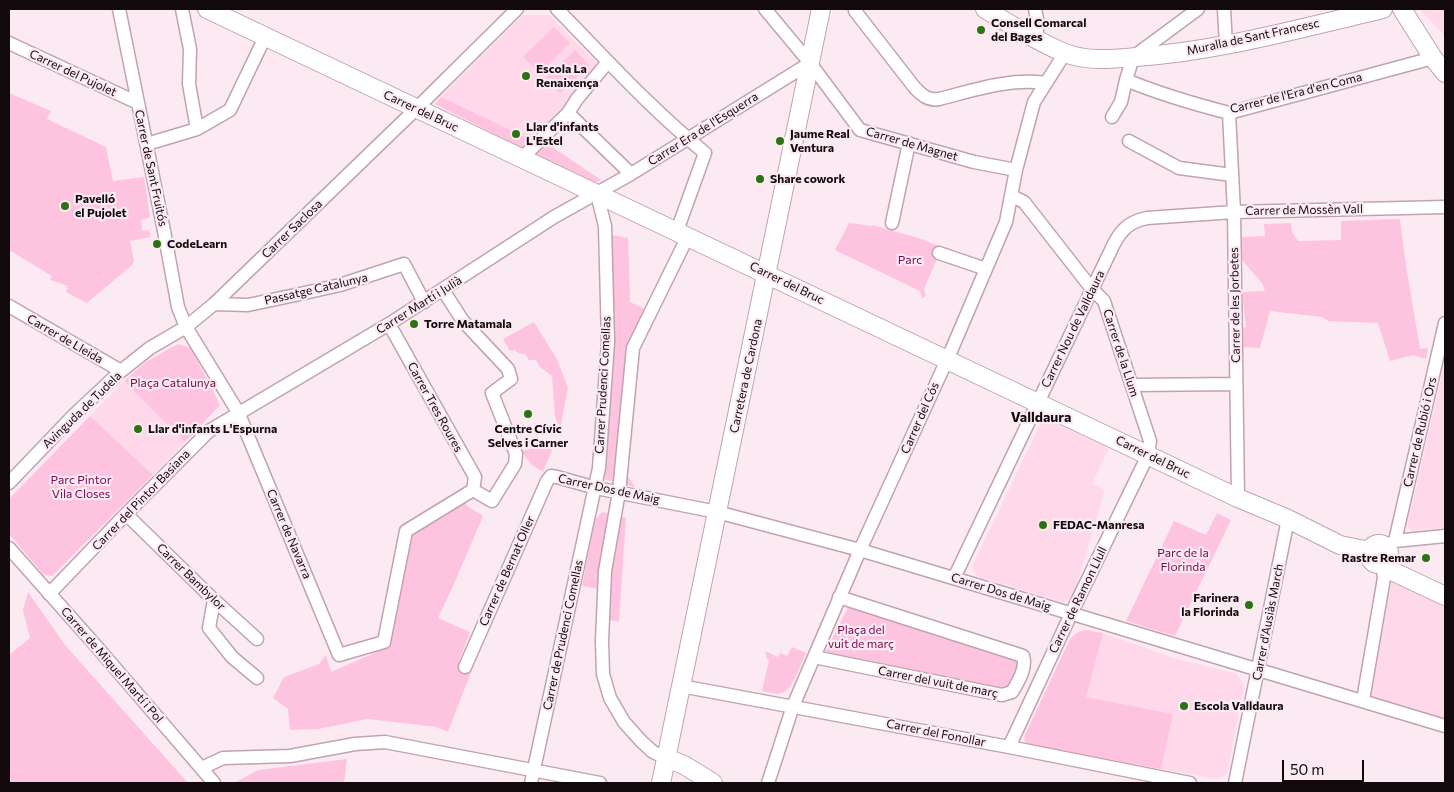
<!DOCTYPE html>
<meta charset="utf-8">
<style>
body{margin:0}
#map{position:relative;width:1454px;height:792px;overflow:hidden;background:#fceaf2;font-family:Commissioner,sans-serif}
canvas{display:block}
.frame{position:absolute;inset:0;border:10px solid #12090d;pointer-events:none}
.scale{position:absolute;left:1282px;top:760px;width:82px;height:22px;box-sizing:border-box;border:2px solid #12090d;border-top:0;padding-left:6px;font-size:15px;line-height:18px;white-space:nowrap;color:#12090d;-webkit-text-stroke:4px #fceaf2;paint-order:stroke}
</style>
<div id="map">
<canvas width="1454" height="792"></canvas>
<div class="frame"></div>
<div class="scale">50 m</div>
</div>
<script>
const context = document.querySelector('canvas').getContext('2d');
context.lineJoin = 'round';
function fill(path, color) {
  context.fillStyle = color;
  context.fill(path, 'evenodd');
}
function stroke(path, color, width, dash) {
  context.strokeStyle = color;
  context.lineWidth = width;
  context.lineCap = dash ? 'butt' : 'round';
  context.setLineDash(dash || []);
  context.stroke(path);
}
function write(font, color, halo, rows, align = 'center') {
  context.font = font + ' Commissioner,sans-serif';
  context.lineWidth = 4.5;
  context.setLineDash([]);
  context.textBaseline = 'middle';
  context.strokeStyle = halo;
  context.fillStyle = color;
  for (const [text, x, y, turn = 0] of rows) {
    context.save();
    context.translate(x, y);
    context.rotate((+turn || 0) * Math.PI / 180);
    context.textAlign = isNaN(turn) ? turn : align;
    if (halo) context.strokeText(text, 0, 0);
    context.fillText(text, 0, 0);
    context.restore();
  }
}
fill(new Path2D(`
 M1426 9H1445V36L1421 11Z
 M523 15H549L599 65 567 102V107L534 141 441 97Z
 M1445 362V528L1412 531 1407 526Z
 M124 381 185 442 153 475 90 416Z
 M1046 420 1052 421 1109 448 1092 484 1105 490 1073 597 1063 602 976 576 972 566 1041 423H1043Z
 M1392 577 1445 602V722L1370 699Z
 M1103 633 1174 658 1237 674 1244 685 1227 774 1218 779 1161 769 1172 714 1085 697Z`), '#ffd9ea');
fill(new Path2D(`
 M554 27 570 43 540 74 523 57Z
 M575 50 589 65 560 93 546 78Z
 M9 93 51 111 47 119 106 147 113 181 144 177 150 217 141 220 142 231 149 230 151 237 130 241 134 261 132 265 87 303 66 292 68 286 50 280 52 276 9 250Z
 M441 97 534 141 525 150 435 104Z
 M545 142 601 180 593 184 534 155Z
 M1400 219 1406 266 1420 349 1428 348 1426 359 1413 355 1390 361 1378 323 1329 321 1322 317 1270 311 1260 348 1243 347 1242 328 1246 327 1242 292 1265 291 1262 283 1241 259V237L1265 236 1264 224 1291 223 1292 232 1298 241 1341 240V221Z
 M849 223 872 226 873 225 928 241V242L942 247 924 289 926 296 922 298 920 291 835 250Z
 M612 235 628 238 630 302 655 314 637 350 635 360 628 477 635 487 603 479 612 371 614 321Z
 M534 322 557 359 568 388 560 428 555 417 552 376 539 366 536 360H529L525 354 518 353 515 350 510 351 503 339Z
 M178 344 191 348 220 405 185 442 124 381 146 362Z
 M90 416 153 475 52 576 43 574 9 534V499Z
 M555 443 543 472 532 465 521 451Z
 M464 501 467 506 483 516 453 586 438 618 470 632 459 661 473 667 448 732 437 727 368 719 318 729 290 730 288 709 273 698 284 677 319 664 326 655 331 672 386 648 397 604 410 535Z
 M602 512 626 518 619 622 610 620 596 621 598 589 582 586 595 520Z
 M1217 513 1231 520 1175 636 1126 621 1174 521 1206 535Z
 M28 592 65 645 188 783H9V655L30 638 23 610Z
 M848 607 1011 656 1016 660 1019 666 1010 688 1000 689 824 655Z
 M1086 630 1103 633 1086 697 1173 714 1161 769 1031 745 1025 742 1024 737 1070 639 1078 632Z
 M792 647 806 653C801 663 793 690 782 693 775 695 768 692 762 691L769 660 767 659 765 651 778 657 780 653 787 656Z
 M347 759 344 783H234L258 770Z`), '#fec3df');
const street = new Path2D(`
 M119 9 164 231 178 307 186 327 238 412 339 655 384 642 406 531 473 490
 M182 9 190 49 189 84 197 129
 M557 9C605 58 651 109 705 153L677 231
 M765 9 810 63 860 130 974 162 1016 170
 M1035 9 1037 19V38
 M1198 9 1133 57 1126 80C1160 94 1194 104 1229 113L1433 58
 M1224 9 1226 45
 M855 11 915 88C922 95 928 101 939 99 975 90 1009 78 1046 83
 M9 43 138 103
 M568 113 631 174
 M1229 113 1234 212 1238 498
 M1112 117 1121 102 1126 80
 M1129 141 1179 168 1232 175
 M147 144 197 129 230 110 265 37
 M522 158 568 113 577 99 607 63
 M892 223 909 143
 M939 253 986 269
 M443 290 463 321 508 369 511 379 492 393 516 454 515 464 492 501 473 490
 M214 304 248 305 300 294 340 285 404 264 424 302
 M9 306 121 371
 M389 324 475 477 473 490
 M1132 385 1236 384
 M9 483 74 415 121 371 150 348 186 327 214 304 417 108 517 9
 M126 514 214 600 257 639
 M1395 541 1445 323
 M1385 547 1395 541 1445 536
 M9 548 97 647 214 783
 M954 578 1110 252C1118 234 1126 222 1147 218L1234 212 1445 207
 M49 594 126 514 209 431 389 324 554 217 631 174 810 63
 M214 600 209 628 232 657 257 678
 M814 657 1002 695 1012 692C1018 682 1027 668 1023 656L839 597
 M465 667 547 481 551 476 557 477 596 488 717 512 860 550 1445 726
 M681 686 1009 747 1190 783
 M1363 700 1384 578 1382 564
 M1009 747 1071 614 1148 455 1150 441 1104 301 1092 289 1024 202 1012 196
 M666 758 653 752 641 741 624 722 610 698 603 674 602 641 605 571 619 492 633 348 688 236
 M202 768 223 758 290 756 355 744 385 742 600 783
 M531 783 599 468 608 342 605 226 597 194
 M768 783 793 706 860 550 951 351 1006 222 1016 170 1034 102 1065 53
 M1235 783 1288 519`);
const secondary = new Path2D(`
 M207 9 1238 498 1288 519 1340 545 1369 551
 M985 9C1008 23 1039 43 1065 53 1088 62 1113 59 1136 57 1220 51 1302 28 1383 9
 M1402 9 1433 58 1445 73
 M1369 554a10 10 0 1 1 20 0a10 10 0 1 1-20 0Z
 M1386 561 1392 571 1445 596
 M666 758 684 765 713 783
 M661 783 821 9`);
stroke(street, '#c0a3b0', 15);
stroke(secondary, '#c0a3b0', 20);
stroke(street, '#fff', 12);
stroke(secondary, '#fff', 18);
for (const [x, y, r, color] of [
 [981,30,5,"#2c7212"],
 [526,76,5,"#2c7212"],
 [516,134,5,"#2c7212"],
 [780,141,5,"#2c7212"],
 [760,179,5,"#2c7212"],
 [65,206,5,"#2c7212"],
 [157,244,5,"#2c7212"],
 [414,324,5,"#2c7212"],
 [528,414,5,"#2c7212"],
 [138,429,5,"#2c7212"],
 [1043,525,5,"#2c7212"],
 [1426,558,5,"#2c7212"],
 [1249,605,5,"#2c7212"],
 [1184,706,5,"#2c7212"]
]) {
  const dot = new Path2D();
  dot.arc(x, y, r, 0, 2 * Math.PI);
  context.fillStyle = color;
  context.fill(dot);
  stroke(dot, '#fceaf2', 2);
}
write('bold 12px', '#12090d', '#fceaf2', [
 ["Consell Comarcal",991,23],
 ["del Bages",991,37],
 ["Escola La",536,69],
 ["Renaixença",536,83],
 ["Llar d'infants",526,127],
 ["L'Estel",526,141],
 ["Jaume Real",790,134],
 ["Ventura",790,148],
 ["Share cowork",770,179],
 ["Pavelló",75,199],
 ["el Pujolet",75,213],
 ["CodeLearn",167,244],
 ["Torre Matamala",424,324],
 ["Llar d'infants L'Espurna",148,429],
 ["Centre Cívic",528,429,"center"],
 ["Selves i Carner",528,443,"center"],
 ["FEDAC-Manresa",1053,525],
 ["Rastre Remar",1416,558,"right"],
 ["Farinera",1239,598,"right"],
 ["la Florinda",1239,612,"right"],
 ["Escola Valldaura",1194,706]
], 'left');
write('12px', '#12090d', '#fceaf2', [
 ["Muralla de Sant Francesc",1253,37,-12],
 ["Carrer del Pujolet",73,73,25],
 ["Carrer de l'Era d'en Coma",1296,93,-14],
 ["Carrer del Bruc",421,111,25],
 ["Carrer Era de l'Esquerra",703,129,-32],
 ["Carrer de Magnet",912,144,16],
 ["Carrer de Sant Fruitós",151,168,78],
 ["Carrer de Mossèn Vall",1304,210,-1],
 ["Carrer Saclosa",292,229,-44],
 ["Carrer del Bruc",787,283,26],
 ["Passatge Catalunya",316,289,-13],
 ["Carrer Martí i Julià",419,305,-32],
 ["Carrer de les Jorbetes",1235,305,-91],
 ["Carrer Nou de Valldaura",1073,329,-64],
 ["Carrer de Lleida",65,339,30],
 ["Carrer de la Llum",1121,353,72],
 ["Carretera de Cardona",746,376,-78],
 ["Carrer Prudenci Comellas",603,385,-87],
 ["Carrer Tres Roures",435,407,61],
 ["Avinguda de Tudela",82,410,-44],
 ["Carrer del Cós",920,418,-66],
 ["Carrer de Rubió i Ors",1420,432,-77],
 ["Carrer del Bruc",1153,457,26],
 ["Carrer Dos de Maig",609,489,12],
 ["Carrer del Pintor Basiana",141,500,-46],
 ["Carrer de Navarra",289,534,67],
 ["Carrer de Bernat Oller",507,571,-66],
 ["Carrer Bambylor",191,577,44],
 ["Carrer Dos de Maig",1001,592,17],
 ["Carrer de Ramon Llull",1078,600,-64],
 ["Carrer d'Ausiàs March",1268,622,-79],
 ["Carrer de Prudenci Comellas",563,635,-78],
 ["Carrer de Miquel Martí i Pol",112,665,49],
 ["Carrer del vuit de març",938,682,11],
 ["Carrer del Fonollar",936,733,11]
]);
write('12px', '#7b0351', '#fceaf2', [
 ["Parc",910,260],
 ["Plaça Catalunya",173,383],
 ["Parc Pintor",81,480],
 ["Vila Closes",81,494],
 ["Parc de la",1183,553],
 ["Florinda",1183,567],
 ["Plaça del",861,630],
 ["vuit de març",861,644]
]);
write('bold 14px', '#12090d', '#fceaf2', [
 ["Valldaura",1041,417]
]);
</script>
